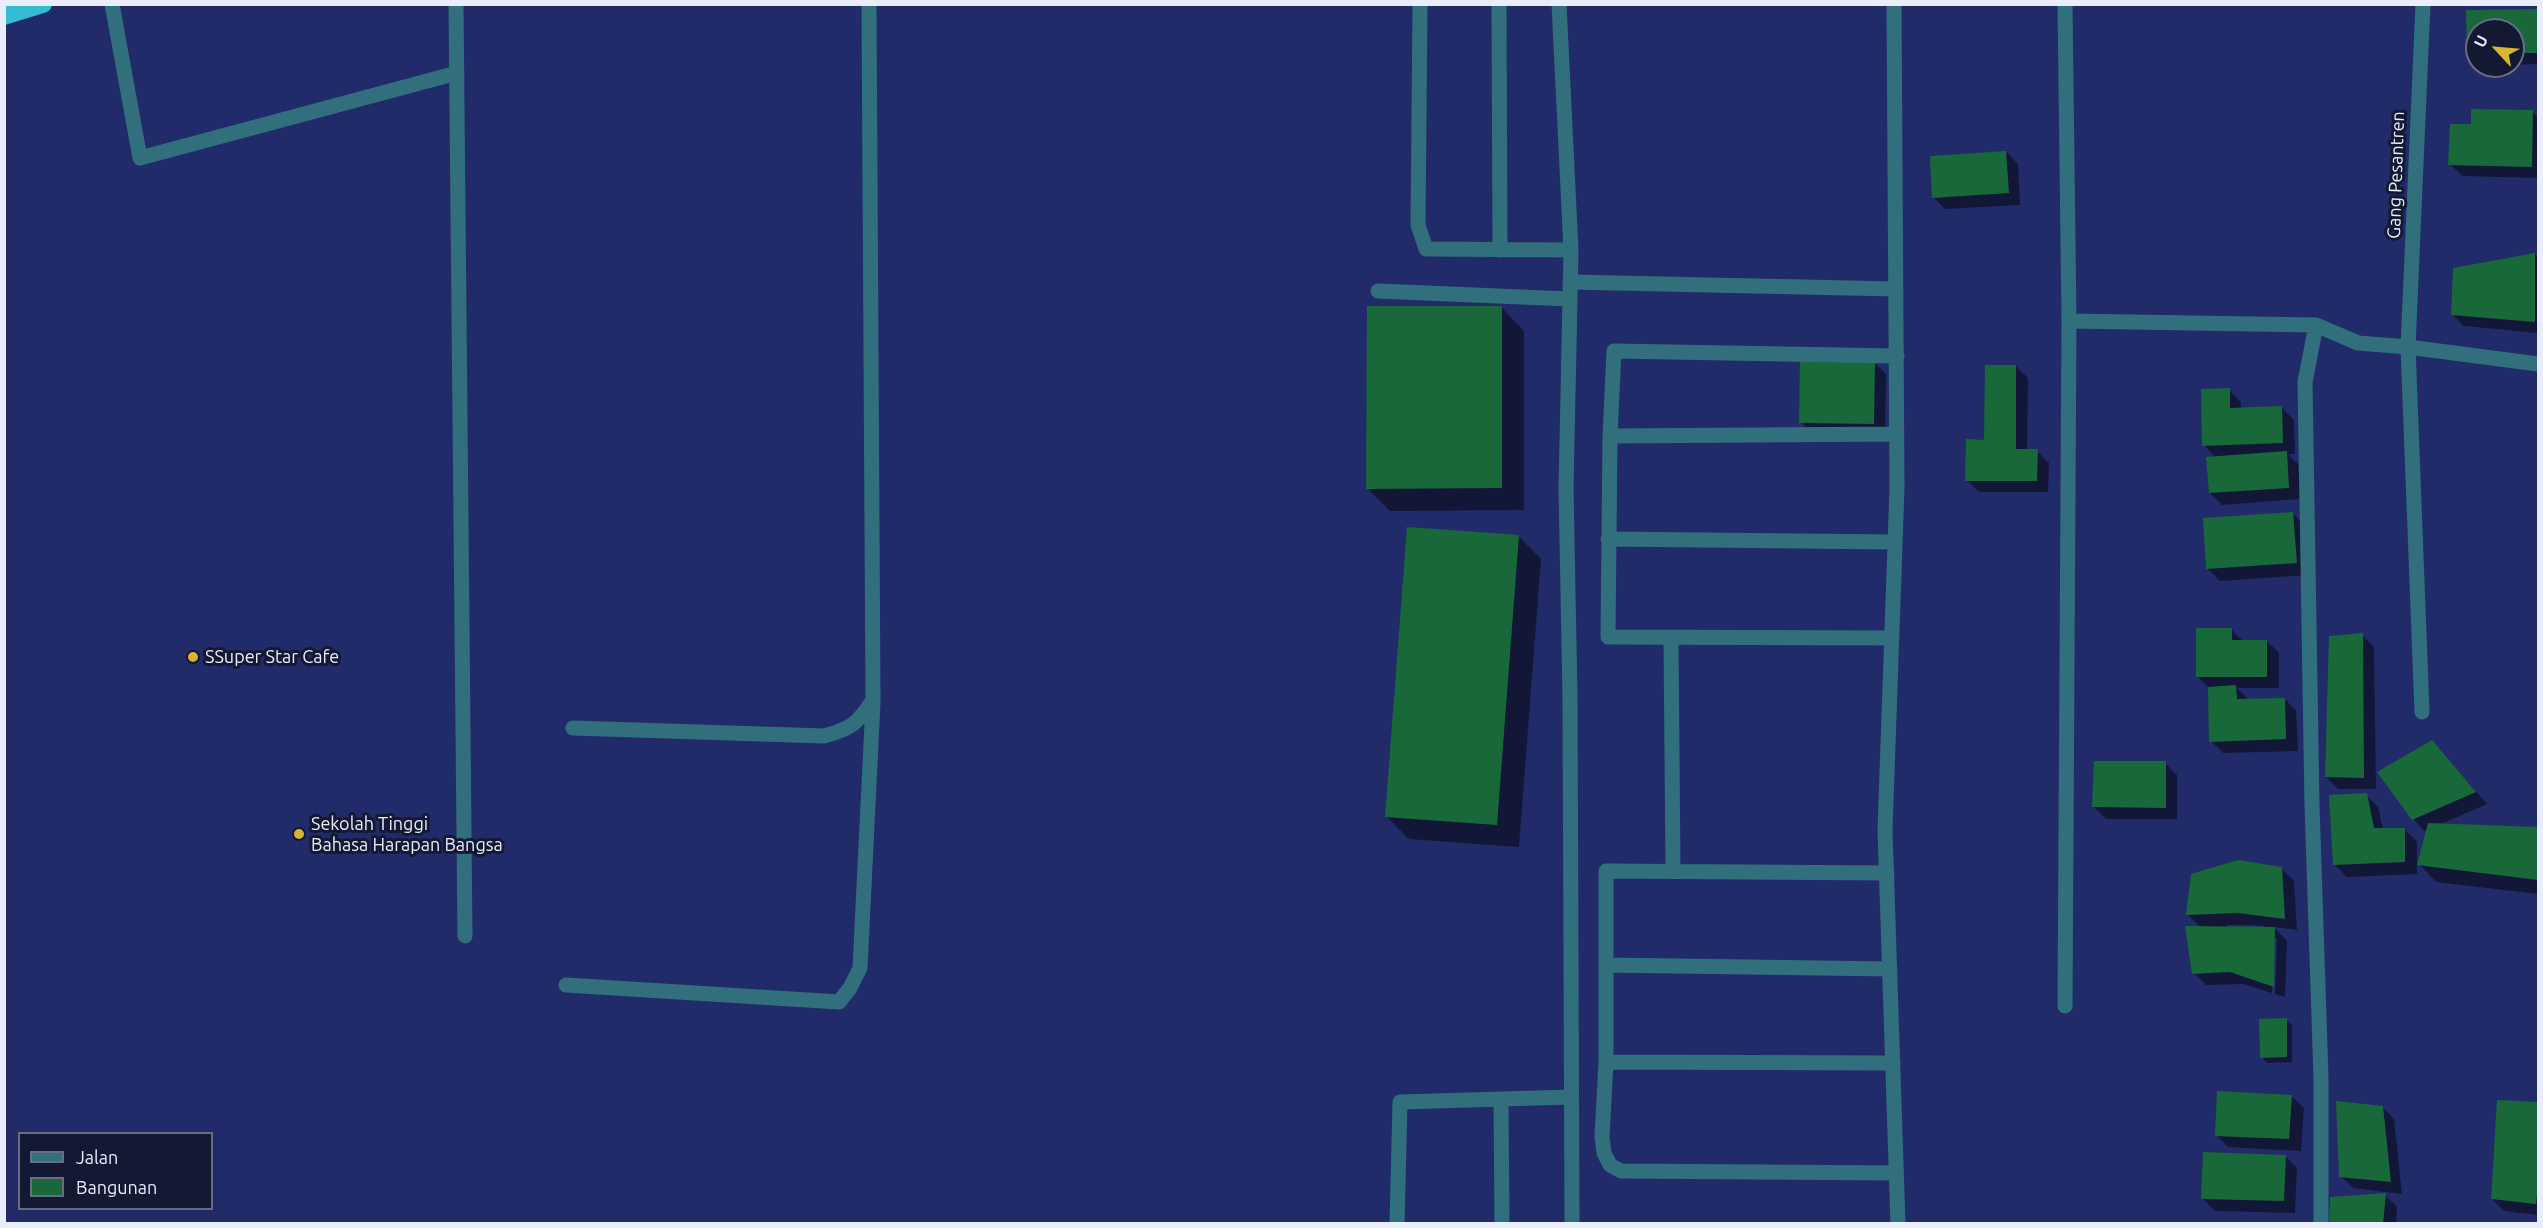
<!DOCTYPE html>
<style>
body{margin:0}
#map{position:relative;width:2543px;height:1228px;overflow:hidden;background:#222b69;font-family:Ubuntu,sans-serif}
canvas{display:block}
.frame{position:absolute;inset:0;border:6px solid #e9edfd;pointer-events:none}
.legend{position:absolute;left:18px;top:1132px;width:195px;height:78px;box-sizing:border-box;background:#131833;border:2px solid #696d84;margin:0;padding:8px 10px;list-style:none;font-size:18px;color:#e9edfd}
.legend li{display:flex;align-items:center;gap:12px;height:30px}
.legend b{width:30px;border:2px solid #696d84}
.north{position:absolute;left:2465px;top:18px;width:60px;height:60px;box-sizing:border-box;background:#131833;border:2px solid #696d84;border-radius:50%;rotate:296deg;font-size:16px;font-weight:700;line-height:24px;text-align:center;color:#e9edfd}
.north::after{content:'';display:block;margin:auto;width:21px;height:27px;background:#d8b434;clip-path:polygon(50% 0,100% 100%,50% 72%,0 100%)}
</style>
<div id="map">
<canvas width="2543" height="1228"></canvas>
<div class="frame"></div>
<ul class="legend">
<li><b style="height:8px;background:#326f7c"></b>Jalan</li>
<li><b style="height:16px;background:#186839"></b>Bangunan</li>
</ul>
<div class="north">U</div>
</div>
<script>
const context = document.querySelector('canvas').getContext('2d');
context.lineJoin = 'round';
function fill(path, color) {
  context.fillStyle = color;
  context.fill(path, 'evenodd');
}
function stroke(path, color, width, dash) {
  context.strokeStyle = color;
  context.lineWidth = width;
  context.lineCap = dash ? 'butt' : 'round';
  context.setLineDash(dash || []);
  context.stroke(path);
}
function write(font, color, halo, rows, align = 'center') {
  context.font = font + ' Ubuntu,sans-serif';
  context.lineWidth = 6;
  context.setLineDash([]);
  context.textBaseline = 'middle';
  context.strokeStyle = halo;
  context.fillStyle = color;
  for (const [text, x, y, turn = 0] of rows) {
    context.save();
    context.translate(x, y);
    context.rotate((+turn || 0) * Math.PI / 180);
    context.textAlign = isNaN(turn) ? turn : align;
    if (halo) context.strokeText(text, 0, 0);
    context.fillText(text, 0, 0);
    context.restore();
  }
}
fill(new Path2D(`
 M2538 11V64L2513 65V30H2477V62L2469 54 2468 12Z
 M2533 112 2538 118V178L2462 176 2450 164 2472 126Z
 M2006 152 2018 164 2020 205 1945 209 1933 197Z
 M2535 254 2538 258V333L2464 326 2452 314Z
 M1502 308 1524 331V510L1390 511 1367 488Z
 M1874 362 1886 374 1885 436 1813 434 1801 422Z
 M2016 366 2028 378 2027 451H2037L2049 463 2048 492H1979L1967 480 1986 441Z
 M2229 390 2241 402V409L2282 408 2294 420 2295 454H2288L2298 464 2300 499 2222 505 2210 493 2216 458 2204 445Z
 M2293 514 2305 526 2308 575 2220 581 2208 569Z
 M1518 536 1541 559 1519 847 1409 839 1387 817Z
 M2232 630 2243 641H2267L2279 653V688H2237L2248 699H2285L2296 711 2298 751 2223 753 2211 741 2209 688 2198 677Z
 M2362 635 2374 647 2376 789H2338L2326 777Z
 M2432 742 2487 804 2439 825 2538 828V894L2436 882 2419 864 2428 830 2425 831 2413 819Z
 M2165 763 2177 775V819H2106L2094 807Z
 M2366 795 2378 807 2383 829 2405 830 2417 841V874L2347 877 2335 865Z
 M2282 869 2294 881 2297 930 2274 927 2287 941 2285 997 2275 994 2277 938H2274L2272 993 2243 984 2206 985 2194 973 2201 928 2187 914ZM2227 925H2251L2264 926V929L2227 928Z
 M2286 1020 2292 1025V1062L2267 1063 2262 1057Z
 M2292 1097 2304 1108 2301 1151 2228 1147 2216 1135Z
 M2499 1102 2538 1104V1215L2504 1211 2492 1199Z
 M2382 1107 2394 1119 2402 1194 2353 1188 2341 1176Z
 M2285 1156 2297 1168 2295 1213 2215 1211 2203 1199Z
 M2385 1195 2397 1207 2396 1224H2330Z`), '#0007');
fill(new Path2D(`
 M2538 9V53H2513V30H2477V54H2467L2466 10Z
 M2471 109 2533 110 2532 167 2448 165 2450 124H2471Z
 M2006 151 2009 193 1932 198 1930 156Z
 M2535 253V322L2451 315 2453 268Z
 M1367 306H1502V488L1366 489Z
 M1800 359 1875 360 1874 424 1799 423Z
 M1985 365H2016V449H2038L2037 481H1965L1966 439 1984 440Z
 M2230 388V408L2282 406 2283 443 2202 446 2201 389Z
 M2287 451 2289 488 2209 493 2206 457Z
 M2293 512 2297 563 2206 569 2203 518Z
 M1407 527 1519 535 1497 825 1385 817Z
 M2196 628H2232V640H2267V677H2196Z
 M2363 633 2364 778 2325 777 2329 636Z
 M2236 685 2237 699 2285 698 2286 739 2209 742 2208 687Z
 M2432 740 2476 792 2412 820 2377 772Z
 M2094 761H2166V808L2092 807Z
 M2367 793 2374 828H2405V862L2333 865 2329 795Z
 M2428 823 2538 827V880L2417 865Z
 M2238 860 2282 867 2285 919 2238 913 2186 915 2191 874Z
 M2185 926 2275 927 2274 987 2230 972 2192 974Z
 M2287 1018V1057L2260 1058 2259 1019Z
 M2217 1091 2292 1095 2289 1139 2215 1136Z
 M2497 1100 2538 1102V1186L2536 1204 2491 1199Z
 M2336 1101 2383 1106 2391 1182 2339 1177Z
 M2203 1152 2286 1155 2284 1201 2201 1199Z
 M2386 1193 2383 1224H2329L2330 1197Z`), '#186839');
stroke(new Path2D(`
 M112 4 140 158 457 73
 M456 4 465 936
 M1420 4 1418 225 1426 249 1571 250
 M1499 4 1500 250
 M1559 4 1571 250 1566 488 1570 696 1572 1224
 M1894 4 1897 488 1885 830 1898 1224
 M1570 282 1896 289
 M1378 291 1570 299
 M2408 347 2422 712
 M1610 436 1897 434
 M1608 539 1895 542
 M1671 637 1673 871
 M1892 638 1608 637 1610 436 1614 351 1897 356
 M573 728 824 736C851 729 858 723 873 700L869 4
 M1887 873 1606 871V1062L1602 1137 1604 1153 1610 1165 1621 1171 1896 1173
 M1606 965 1890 969
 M566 985 839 1002 850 988 860 968 873 703
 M1606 1062 1893 1063
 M1501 1099 1502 1224
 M1397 1224 1400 1102 1571 1097`), '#326f7c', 15);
stroke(new Path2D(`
 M2065 4 2069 321 2065 1006
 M2069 321 2316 325
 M2408 347 2423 4
 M2321 1224V1078L2312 805 2305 382 2316 325 2358 343 2408 347 2538 364`), '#326f7c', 15);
stroke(new Path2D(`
 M4 16 43 4`), '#34bcd5', 18);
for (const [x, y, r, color] of [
 [193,657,6,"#d8b434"],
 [299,834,6,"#d8b434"]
]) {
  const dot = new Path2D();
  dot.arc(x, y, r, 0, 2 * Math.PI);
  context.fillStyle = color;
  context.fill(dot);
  stroke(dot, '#131833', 2);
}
write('18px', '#e9edfd', '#131833', [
 ["Gang Pesantren",2396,175,-88]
]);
write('18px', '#e9edfd', '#131833', [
 ["SSuper Star Cafe",205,657],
 ["Sekolah Tinggi",311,824],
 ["Bahasa Harapan Bangsa",311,845]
], 'left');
</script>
